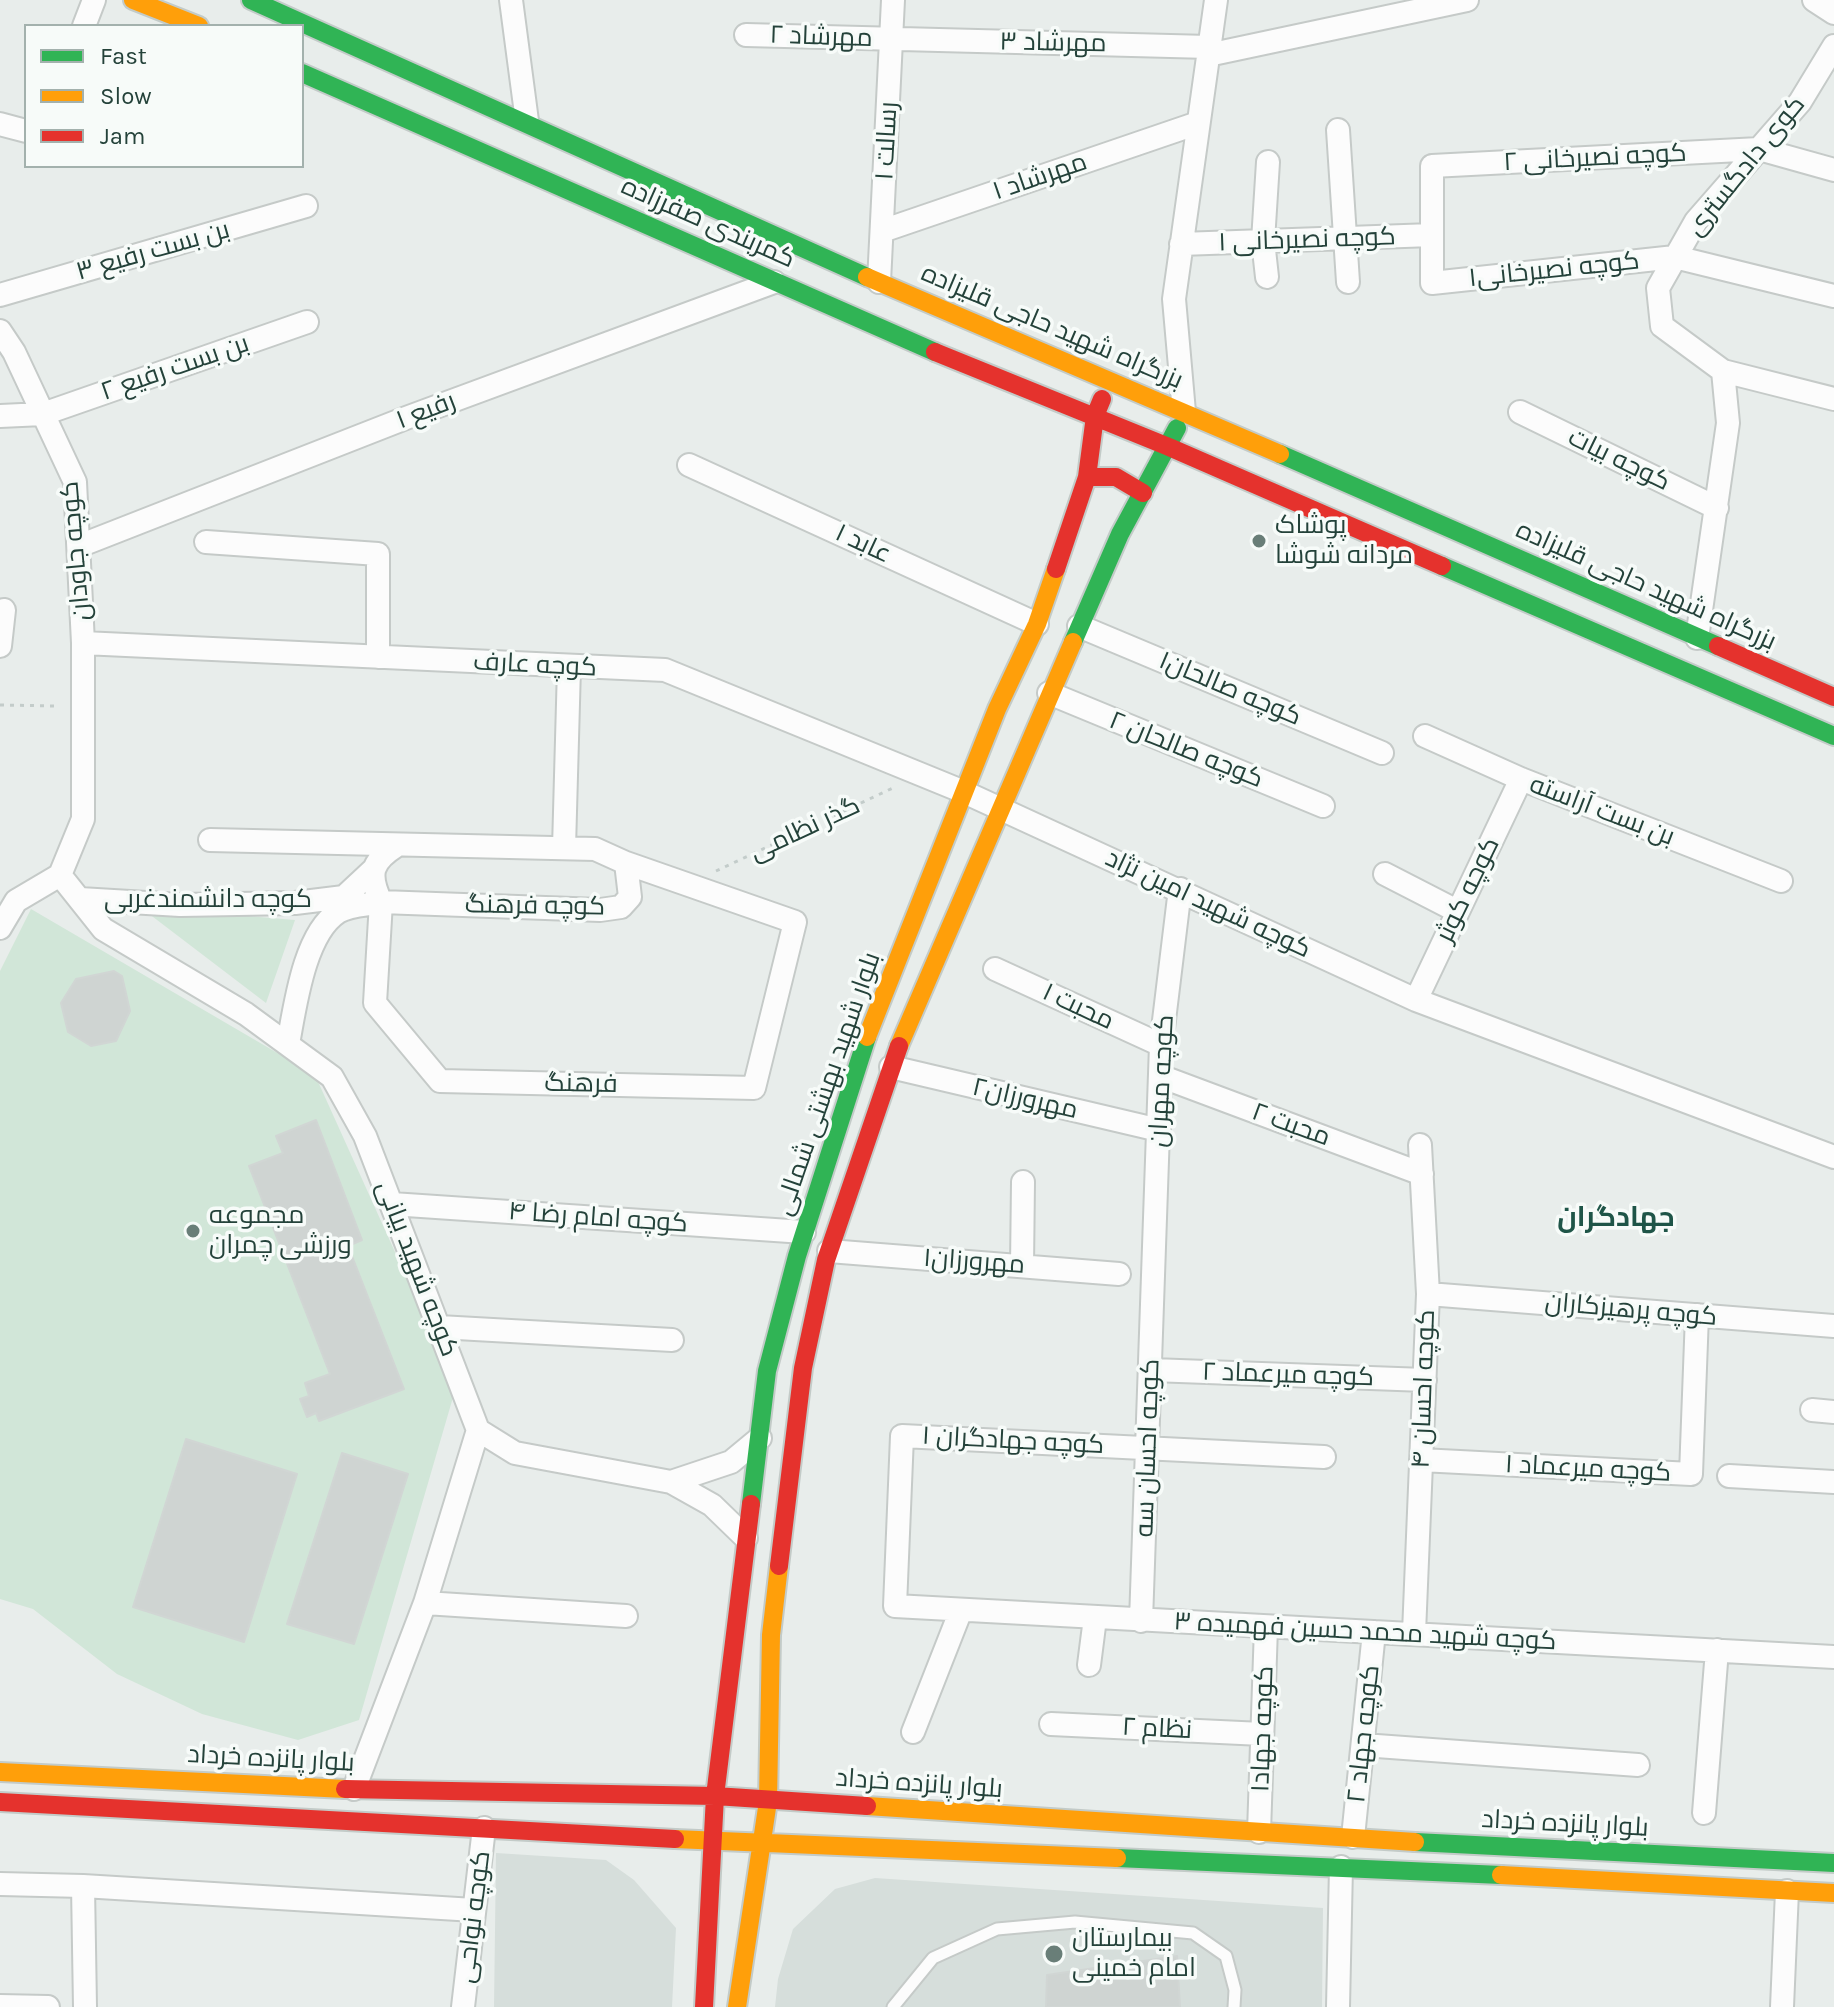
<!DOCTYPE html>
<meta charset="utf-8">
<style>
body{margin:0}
#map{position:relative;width:1834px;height:2007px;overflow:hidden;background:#e8edeb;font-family:Karla,sans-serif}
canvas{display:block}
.legend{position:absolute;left:24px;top:24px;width:280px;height:144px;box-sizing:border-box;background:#f7fbf9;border:2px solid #a3b1ad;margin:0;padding:10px 14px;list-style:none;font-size:24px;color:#24423a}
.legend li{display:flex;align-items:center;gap:16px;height:40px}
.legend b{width:40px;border:2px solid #a3b1ad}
</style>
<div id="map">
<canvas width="1834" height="2007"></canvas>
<ul class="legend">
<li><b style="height:10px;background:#30b455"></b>Fast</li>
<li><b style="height:10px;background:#ff9f0a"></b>Slow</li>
<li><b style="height:10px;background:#e5322d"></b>Jam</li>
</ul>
</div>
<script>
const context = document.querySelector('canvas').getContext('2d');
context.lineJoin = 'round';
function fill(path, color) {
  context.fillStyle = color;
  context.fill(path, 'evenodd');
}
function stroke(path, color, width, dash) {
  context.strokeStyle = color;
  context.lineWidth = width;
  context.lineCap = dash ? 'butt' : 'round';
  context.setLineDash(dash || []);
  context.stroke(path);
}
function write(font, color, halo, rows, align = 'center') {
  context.font = font + ' Karla,Cairo,sans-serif';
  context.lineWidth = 7;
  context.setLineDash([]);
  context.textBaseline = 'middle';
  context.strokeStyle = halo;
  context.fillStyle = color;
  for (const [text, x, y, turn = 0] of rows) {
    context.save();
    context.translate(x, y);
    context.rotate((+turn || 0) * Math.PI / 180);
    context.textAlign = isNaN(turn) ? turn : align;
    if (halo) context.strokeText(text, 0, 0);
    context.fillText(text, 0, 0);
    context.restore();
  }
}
fill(new Path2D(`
 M496 1853 606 1860 634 1880 676 1928 672 2007H494Z
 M875 1878 1323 1908 1322 2007H775L778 1979 793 1929 835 1889Z`), '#d6dedb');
fill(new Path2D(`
 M140 907 295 920 266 1003Z
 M31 909 315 1075 456 1387 359 1720 298 1740 202 1714 117 1674 33 1609 0 1599V971Z`), '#d1e6d8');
const building = new Path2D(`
 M114 971 122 976 130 1011 116 1041 91 1046 68 1032 61 1003 76 979Z
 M316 1120 362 1240 348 1246 404 1389 319 1421 316 1413 307 1417 300 1399 309 1396 305 1383 330 1374 249 1166 283 1153 276 1136Z
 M186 1439 297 1474 244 1642 133 1607Z
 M342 1453 408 1474 354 1644 287 1624Z
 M1177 1956 1180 2007H1046L1047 1975Z`);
fill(building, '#cfd4d2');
stroke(building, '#d1d6d4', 2);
const lane = new Path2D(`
 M893 2007 933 1958 997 1929 1075 1922 1193 1933 1226 1956 1235 1990 1234 2007`);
const street = new Path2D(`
 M511 0 527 121
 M1814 0 1834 13
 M84 26 94 0
 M746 35 1209 47
 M1208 55 1467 0
 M0 124 26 131
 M1338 130 1348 282
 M1834 170 1759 149 1432 166V283L1675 257 1834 296
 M882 231 1198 123
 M1181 244 1432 235
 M1267 277 1263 241 1268 162
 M879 282 893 0
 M0 295 306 206
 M0 331 14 352 75 482 83 643V819L60 875 16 901 0 928
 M1723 371 1834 399
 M1184 412 1174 299 1216 0
 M1520 412 1717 508
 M0 416 43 414 307 322
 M689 465 1037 624
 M206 542 378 554V657
 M79 546 406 418 774 282
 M1079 626 1382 753
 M1697 638 1728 423 1723 371 1662 326 1658 288 1696 221 1800 102 1834 46
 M83 643 665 670 964 792 1416 1000 1834 1157
 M0 646 4 610
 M1049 693 1323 806
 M1425 736 1521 779 1781 881
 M210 840 595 849 626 863 630 897 621 907 600 910 381 902C368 874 371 862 396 846
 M564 848 569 667
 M1385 874 1457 911
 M60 875 103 929 246 1014 332 1077 365 1136 478 1430 425 1603 354 1789
 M80 899 180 905 295 903 344 897 374 869
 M995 969 1161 1045
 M1416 1000 1521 779
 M288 1044C295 1007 304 934 338 912 349 905 368 905 381 902L375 1003 440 1081 754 1088 795 922 626 863
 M891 1067 1159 1130
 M1160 1076 1422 1174
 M392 1204 804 1232
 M829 1251 1119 1274
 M1022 1266 1023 1182
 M1428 1294 1834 1326
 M439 1327 672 1340
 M1152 1370 1425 1380
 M1812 1410 1834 1412
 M478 1430 515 1453 671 1482 712 1505 746 1538
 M1324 1457 902 1436 895 1606 1834 1657
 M1421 1460 1691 1474 1697 1315
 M1729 1476 1834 1482
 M671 1482 731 1462 760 1438
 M425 1603 626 1616
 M1141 1621 1161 1045 1180 889
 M1414 1633 1428 1294 1420 1145
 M1089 1665 1095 1618
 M1051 1724 1262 1734
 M913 1732 961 1610
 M1363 1745 1638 1765
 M1704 1813 1717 1650
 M1259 1832 1266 1627
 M1353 1837 1374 1632
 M0 1884 83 1886 474 1910
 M83 1886 85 2007
 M0 2006 48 2007
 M463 2007 484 1828
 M1338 2007 1341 1867
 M1782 2007 1787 1891`);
const fast = new Path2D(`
 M251 0 867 277
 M302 73 935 352
 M1280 454 1718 646
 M1442 566 1834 736
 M1073 642 1120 534 1177 428
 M751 1504 767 1371 797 1256 867 1037
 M1415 1842 1834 1863
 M1117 1858 1501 1875`);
const slow = new Path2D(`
 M133 0 199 26
 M867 277 1280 454
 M867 1037 997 709 1037 624 1056 569
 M899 1046 1073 642
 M0 1772 345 1789
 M867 1806 1415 1842
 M675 1839 1117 1858
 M1501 1875 1834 1893
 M737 2007 768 1801 771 1635 779 1566`);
const jam = new Path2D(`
 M935 352 1169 447 1442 566
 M1087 477H1116L1143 493
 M1056 569 1087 477 1095 416 1102 399
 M1718 646 1834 697
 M779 1566 803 1368 826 1260 899 1046
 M345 1789 715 1796 867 1806
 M0 1802 675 1839
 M704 2007 715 1796 751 1504`);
stroke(lane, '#c5cac8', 15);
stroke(street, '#c5cac8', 26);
stroke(fast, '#c3cbc8', 22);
stroke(slow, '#c3cbc8', 22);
stroke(jam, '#c3cbc8', 22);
stroke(new Path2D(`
 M0 705 57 706
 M716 871 897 786`), '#c3ccca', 3, [4, 6]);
stroke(lane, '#fcfcfc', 11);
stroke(street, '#fcfcfc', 22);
stroke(fast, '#30b455', 18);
stroke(slow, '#ff9f0a', 18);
stroke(jam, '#e5322d', 18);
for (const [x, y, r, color] of [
 [1259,541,8,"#697e78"],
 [193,1231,8,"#697e78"],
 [1054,1954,10,"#697e78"]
]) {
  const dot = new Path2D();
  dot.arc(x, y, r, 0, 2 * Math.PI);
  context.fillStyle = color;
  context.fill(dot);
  stroke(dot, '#f7fbf9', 3);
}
write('26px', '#24423a', '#f7fbf9', [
 ["مهرشاد ۲",821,37,2],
 ["مهرشاد ۳",1053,43,1],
 ["رسالت ۱",887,141,-87],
 ["کوچه نصیرخانی ۲",1595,158,-3],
 ["کوی دادگستری",1746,166,-51],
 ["مهرشاد ۱",1040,177,-19],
 ["کمربندی صفرزاده",708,223,24],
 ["کوچه نصیرخانی ۱",1307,240,-2],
 ["بن بست رفیع ۳",153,251,-16],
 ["کوچه نصیرخانی۱",1554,270,-6],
 ["بزرگراه شهید حاجی قلیزاده",1052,327,23],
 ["بن بست رفیع ۲",175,368,-19],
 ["رفیع ۱",426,411,-21],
 ["کوچه بیات",1619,460,26],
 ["عابد ۱",863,544,25],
 ["کوچه جاودان",76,551,-95],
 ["بزرگراه شهید حاجی قلیزاده",1646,586,24],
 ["کوچه عارف",535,665,3],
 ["کوچه صالحان۱",1230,689,23],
 ["کوچه صالحان ۲",1186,750,22],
 ["بن بست آراسته",1602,811,21],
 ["گذر نظامی",805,829,-25],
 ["کوچه کوثر",1468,890,-64],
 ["کوچه دانشمندغربی",208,900],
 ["کوچه شهید امین نژاد",1208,904,25],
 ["کوچه فرهنگ",535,906,1],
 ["محبت ۱",1078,1007,25],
 ["کوچه مهران",1162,1081,-87],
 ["فرهنگ",581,1084,1],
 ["بلوار شهید بهشتی شمالی",828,1084,-71],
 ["مهرورزان۲",1025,1099,13],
 ["محبت ۲",1291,1125,20],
 ["کوچه امام رضا ۴",598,1218,4],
 ["مهرورزان۱",974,1262,4],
 ["کوچه شهید بیانی",417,1269,69],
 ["کوچه پرهیزکاران",1631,1310,5],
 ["کوچه میرعماد ۲",1288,1375,2],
 ["کوچه احسان ۴",1424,1389,-88],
 ["کوچه جهادگران ۱",1013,1441,3],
 ["کوچه احسان سه",1148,1448,-88],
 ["کوچه میرعماد ۱",1588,1469,3],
 ["کوچه شهید محمد حسین فهمیده ۳",1365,1632,3],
 ["نظام ۲",1157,1729,3],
 ["کوچه جهاد۱",1263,1729,-88],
 ["کوچه جهاد ۲",1364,1734,-84],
 ["بلوار پانزده خرداد",271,1759,3],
 ["بلوار پانزده خرداد",919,1784,4],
 ["بلوار پانزده خرداد",1565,1824,3],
 ["کوچه نواحی",474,1917,-83]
]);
write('26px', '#24423a', '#f7fbf9', [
 ["پوشاک",1275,526],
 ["مردانه شوشا",1275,556],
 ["مجموعه",209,1216],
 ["ورزشی چمران",209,1246],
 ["بیمارستان",1072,1939],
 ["امام خمینی",1072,1969]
], 'left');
write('bold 28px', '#1f5548', '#f7fbf9', [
 ["جهادگران",1616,1218]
]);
</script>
